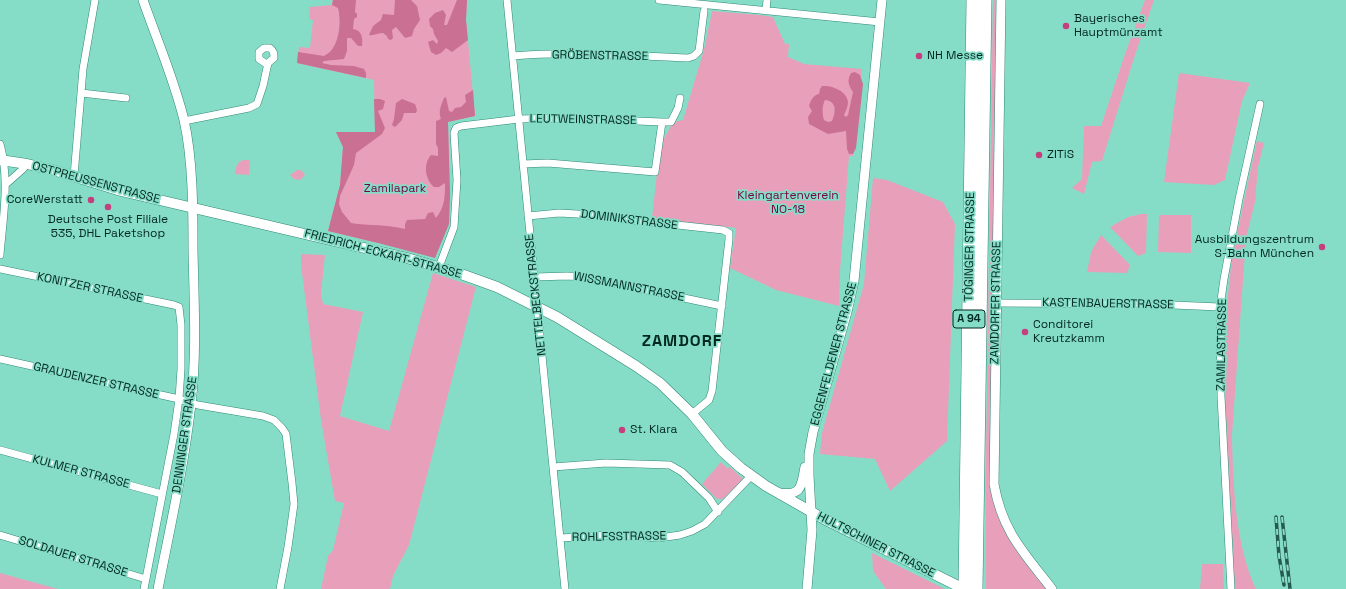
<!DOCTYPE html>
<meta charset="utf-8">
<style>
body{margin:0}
canvas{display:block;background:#86ddc7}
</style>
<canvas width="1346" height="589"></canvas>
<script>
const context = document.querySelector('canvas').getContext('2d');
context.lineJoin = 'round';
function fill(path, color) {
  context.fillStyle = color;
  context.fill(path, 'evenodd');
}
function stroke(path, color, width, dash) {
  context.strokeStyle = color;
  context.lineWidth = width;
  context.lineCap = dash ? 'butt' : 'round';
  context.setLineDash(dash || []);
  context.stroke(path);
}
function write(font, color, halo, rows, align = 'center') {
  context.font = font + ' "Space Grotesk",sans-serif';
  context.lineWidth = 3.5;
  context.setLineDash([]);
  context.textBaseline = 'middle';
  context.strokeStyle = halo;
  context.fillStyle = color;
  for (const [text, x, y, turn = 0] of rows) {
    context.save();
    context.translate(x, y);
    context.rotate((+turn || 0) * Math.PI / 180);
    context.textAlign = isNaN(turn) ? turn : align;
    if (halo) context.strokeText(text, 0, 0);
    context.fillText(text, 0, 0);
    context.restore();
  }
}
fill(new Path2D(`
 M333 0H467L466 20 475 116 448 122 450 194 449 224 378 243 328 231 340 185 343 147 336 132H375L374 80 297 63 299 47 310 48 313 20 309 19 310 7 331 5Z
 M993 0H997L991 488C994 502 997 516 1004 529 1015 551 1032 570 1047 589H986V456Z
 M1145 0H1154L1135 55 1102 161 1092 162 1084 194 1072 188 1082 179 1084 126H1101L1125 54Z
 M712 11 760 15 773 17 785 44H789L788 57 804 64 862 69 853 156H849L840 271 839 306 776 290 730 268 736 228 652 218 660 146 673 122 683 120 705 46Z
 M1179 73 1250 83 1242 101 1225 180 1214 185 1164 182Z
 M1257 141 1264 143 1258 167 1255 202 1246 238 1232 435C1233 484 1235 544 1256 589H1235L1224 376 1225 323 1232 257Z
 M243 160H250L249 175 235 174C236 167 236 163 243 160Z
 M297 170H301L305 175 300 180 294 179 290 175Z
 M873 178 887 180 943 202 955 224 947 441 890 491 875 459 820 454 822 433 864 284Z
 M1141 214H1147L1146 253 1138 256 1110 227 1128 217Z
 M1159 215H1191V253L1158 252Z
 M1101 235 1130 265 1127 273 1087 272 1091 252Z
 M301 254 325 255 321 293 323 304 363 312 340 416 389 431 433 273 476 287 409 545 393 576 390 589H321L328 556 333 550 344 503 335 501 321 420 301 265Z
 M721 462 727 468 730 467 743 479 723 499H717L702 484Z
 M872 553 945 589H886L873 571Z
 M1202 564H1223L1224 589H1200Z
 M0 573 58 589H0Z`), '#e8a0ba');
fill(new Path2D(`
 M333 0H356L355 12 357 14V17L354 19 353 29C362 30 363 38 362 46H358L351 38H347V51L344 59 324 61 322 63 331 65 354 66 364 69 366 73V78L297 63 298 52 324 56C327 54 331 52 333 48 340 38 341 19 338 8L332 5Z
 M395 0H411L417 6 420 20 414 29 412 36 405 38 396 27 392 30 393 38 391 40 388 39 387 36 383 33C379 33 373 36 369 35L373 26 381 20 383 14 394 15Z
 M457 0H467L466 20 468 40 452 52 446 48 441 53 436 55 431 52 428 42 433 40 437 44 438 41 434 34 433 29 430 26 429 19 435 13 443 10 446 15 444 25H447Z
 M855 72 860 75 863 84 856 148 853 154H849L847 149 846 131 828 134 809 124 808 117 812 111 809 106C811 100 813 95 819 94L820 89 822 86C832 85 847 91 848 102 848 106 846 111 844 115L846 117 848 115 853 92C848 85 847 80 851 73ZM825 100C837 101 836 112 832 121L828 122 824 120C822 113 822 106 825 100Z
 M473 90 475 116 448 122 450 194 449 224 435 258 378 243 328 231 340 185 343 147 336 132H375L374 99H380L385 101 383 109 378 111 385 128 382 134 356 153 354 165 340 196 339 204 342 212 351 223C369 226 387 224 405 229V224L407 220 425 219 428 213 433 212 436 218C445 207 445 196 445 183L439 187H434C425 179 423 164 431 155L438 156V148L436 144V121L441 119C438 112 441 105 444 98L446 97 449 111 452 112 455 108 461 107 466 102 465 95Z
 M402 99 415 104 417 110 416 113H404L402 120 395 127 392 125 394 119 396 103Z`), '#c97093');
const minor = new Path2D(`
 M507 0 565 589
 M659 0 880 22
 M766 10 767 0
 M513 56C571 51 630 56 688 58L694 56 699 51 704 11
 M81 93 126 98
 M184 121 249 108 257 104 263 86 268 63 274 58C274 54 274 51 270 48H264L259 52V59L265 63H268
 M0 144C10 180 3 218 0 255
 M523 164 548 163 655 172 662 122H671L678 108 680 98
 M74 176 83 69 95 0
 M6 184 23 169 26 164
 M528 216 559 213 577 214 723 230 729 233V239L712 391 709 400 692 414
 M439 267 454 227 457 180 454 133 456 128 461 126 519 119 561 118 662 122
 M0 269 174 305 179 307 181 325V369L179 399 174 434 144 589
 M535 277 567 276 584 277 722 306
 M996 303 1150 304 1220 307
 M0 359 179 399 198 405 263 416 274 420 282 428 286 434 292 483 294 504 288 547 280 589
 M0 450 162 494
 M553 467 606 463 670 465 682 472 709 498 718 512
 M0 535 146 579
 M561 538 610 535 659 538 680 535 692 531 705 524 751 476
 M1231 589 1221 396 1220 307 1224 279 1239 199 1260 104`);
const tertiary = new Path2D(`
 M143 0C157 40 174 79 184 120 193 160 193 209 193 250 194 301 197 353 191 404 184 466 170 528 158 589
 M1001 0 994 484C1002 531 1024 553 1052 589
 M779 493C802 496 801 487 805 467
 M807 589 812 530 809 475V454L813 432 847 312 854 281 882 0`);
const secondary = new Path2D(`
 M0 160 27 164 53 170 121 191 407 258 461 274 497 287 557 317 636 366 660 383 692 414 722 451 741 468 766 486 824 519 964 589`);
const motorway = new Path2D(`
 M965 589 973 0
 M976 589 985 0`);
stroke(minor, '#2e8975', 8);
stroke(tertiary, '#2e8975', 10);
stroke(secondary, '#2e8975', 11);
stroke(motorway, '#2e8975', 14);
stroke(minor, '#fff', 7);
stroke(tertiary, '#fff', 9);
stroke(secondary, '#fff', 10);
stroke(motorway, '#fff', 13);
const rail = new Path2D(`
 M1276 517 1279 556 1284 585
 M1282 517 1290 589`);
stroke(rail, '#265a4e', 3.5);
stroke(rail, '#86ddc7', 2, [6]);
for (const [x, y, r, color] of [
 [1066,26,4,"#c53e7d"],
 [919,56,4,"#c53e7d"],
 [1039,155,4,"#c53e7d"],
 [91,200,4,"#c53e7d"],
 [108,207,4,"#c53e7d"],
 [1322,247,4,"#c53e7d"],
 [1025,332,4,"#c53e7d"],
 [622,430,4,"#c53e7d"]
]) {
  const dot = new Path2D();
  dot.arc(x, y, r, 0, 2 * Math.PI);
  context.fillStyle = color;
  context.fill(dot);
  stroke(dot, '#86ddc7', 1.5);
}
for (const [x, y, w] of [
 [969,319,32]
]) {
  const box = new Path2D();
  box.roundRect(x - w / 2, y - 9, w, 18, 3);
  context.fillStyle = '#86ddc7';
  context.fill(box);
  stroke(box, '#022921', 1);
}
write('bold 11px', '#022921', null, [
 ["A 94",969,319]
]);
write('12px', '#022921', '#86ddc7', [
 ["Bayerisches",1074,19],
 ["Hauptmünzamt",1074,33],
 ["NH Messe",927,56],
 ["ZITiS",1047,155],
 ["CoreWerstatt",83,200,"right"],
 ["Deutsche Post Filiale",108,220,"center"],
 ["535, DHL Paketshop",108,234,"center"],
 ["Ausbildungszentrum",1314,240,"right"],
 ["S-Bahn München",1314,254,"right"],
 ["Conditorei",1033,325],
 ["Kreutzkamm",1033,339],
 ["St. Klara",630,430]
], 'left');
write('12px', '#022921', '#86ddc7', [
 ["GRÖBENSTRASSE",600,56,1],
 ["LEUTWEINSTRASSE",583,120,1],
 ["OSTPREUSSENSTRASSE",96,183,15],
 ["DOMINIKSTRASSE",629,220,7],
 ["TÖGINGER STRASSE",970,247,-89],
 ["FRIEDRICH-ECKART-STRASSE",383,254,15],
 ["WISSMANNSTRASSE",629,287,11],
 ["KONITZER STRASSE",90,288,12],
 ["NETTELBECKSTRASSE",536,295,-96],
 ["ZAMDORFER STRASSE",996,303,-89],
 ["KASTENBAUERSTRASSE",1108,304,1],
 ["ZAMILASTRASSE",1222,345,-89],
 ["EGGENFELDENER STRASSE",834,354,-75],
 ["GRAUDENZER STRASSE",96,381,13],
 ["DENNINGER STRASSE",185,435,-82],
 ["KULMER STRASSE",81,472,15],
 ["ROHLFSSTRASSE",619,537,-1],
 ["HULTSCHINER STRASSE",876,545,27],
 ["SOLDAUER STRASSE",73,557,17]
]);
write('12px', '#760343', '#86ddc7', [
 ["Zamilapark",395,189],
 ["Kleingartenverein",788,196],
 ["NO-18",788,210]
]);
context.letterSpacing = '1px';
write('bold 16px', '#022921', '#86ddc7', [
 ["ZAMDORF",682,342]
]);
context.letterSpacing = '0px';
</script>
